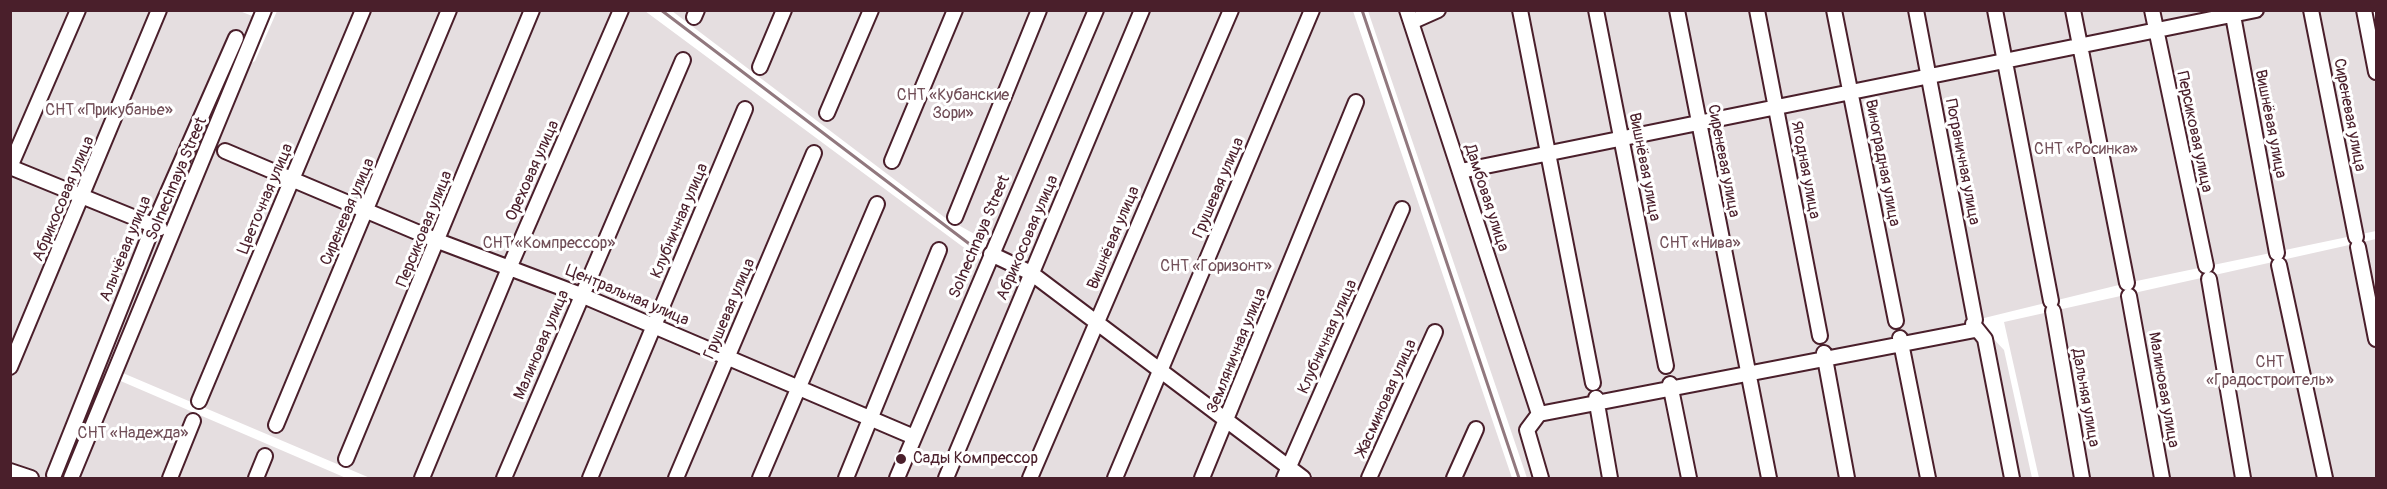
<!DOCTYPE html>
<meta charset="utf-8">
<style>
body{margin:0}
#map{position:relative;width:2387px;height:489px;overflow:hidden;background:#fff;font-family:Pangolin,sans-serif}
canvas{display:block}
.frame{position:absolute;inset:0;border:12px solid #4a1f2b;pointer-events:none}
</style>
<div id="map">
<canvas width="2387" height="489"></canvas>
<div class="frame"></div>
</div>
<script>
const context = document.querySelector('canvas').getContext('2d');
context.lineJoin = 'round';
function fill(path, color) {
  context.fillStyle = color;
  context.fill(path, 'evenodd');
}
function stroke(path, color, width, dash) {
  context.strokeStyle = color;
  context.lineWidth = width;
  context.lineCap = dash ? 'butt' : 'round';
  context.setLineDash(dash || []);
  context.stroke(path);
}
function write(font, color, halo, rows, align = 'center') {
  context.font = font + ' Pangolin,sans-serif';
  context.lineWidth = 6;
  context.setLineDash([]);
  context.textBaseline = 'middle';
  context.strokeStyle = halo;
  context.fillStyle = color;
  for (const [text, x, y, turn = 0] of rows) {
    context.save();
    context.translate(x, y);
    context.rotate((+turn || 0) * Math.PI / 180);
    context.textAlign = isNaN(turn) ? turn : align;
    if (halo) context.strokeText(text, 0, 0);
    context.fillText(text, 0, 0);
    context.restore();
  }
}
fill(new Path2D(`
 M237 10 255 17 60 478H11L10 11Z
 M277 11H645L986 264 994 245 944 217 672 11H1353L1512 478H370L111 368 236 72 255 61Z
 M1368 11H2364L2376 72V231L2127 283 1976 320 2004 350 2032 478H1527Z
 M2376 239V478H2039L2004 322Z
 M109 376 346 478H67Z`), '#e5dee0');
stroke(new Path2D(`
 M661 10 980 252
 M1362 10 1519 478`), '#91787e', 3);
const minor = new Path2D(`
 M1407 10 1539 414
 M1520 10 1593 383
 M1596 10 1666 366
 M1677 10 1769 478
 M1757 10 1820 336
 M1834 10 1896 321
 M1916 10 1975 320
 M1995 10 2051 301
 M2073 10 2127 283
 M2152 10 2206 266
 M2232 10 2277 253
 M2311 10 2356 237
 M2364 10 2376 72
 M694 17 697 10
 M1411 22 1438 10
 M760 67 784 10
 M827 113 871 10
 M225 151 438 241 581 295 914 437
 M892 161 955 10
 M10 167 160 228
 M10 167 78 10
 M1461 171 2256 10
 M955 217 1039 10
 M2358 247 2376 339
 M991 254 1031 273 1303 478
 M2279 265 2325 478
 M2209 279 2243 478
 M2129 296 2162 478
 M2053 311 2082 478
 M1973 324 1985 339 2012 478
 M1900 338 1928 478
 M1824 353 1847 478
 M10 367 159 10
 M1670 384 1689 478
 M1596 398 1610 478
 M199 401 363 10
 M276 425 449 10
 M346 459 532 10
 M10 471 31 478
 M54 475 154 224 236 38
 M71 478 264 10
 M170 478 193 421
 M256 478 265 456
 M422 478 510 266 621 10
 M504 478 683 60
 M590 478 745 109
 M676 478 814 153
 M760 478 877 204
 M846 478 939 250
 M897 478 1096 10
 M946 478 1142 10
 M1030 478 1231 10
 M1115 478 1312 10
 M1202 478 1356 102
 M1284 478 1402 209
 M1369 478 1435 332
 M1454 478 1476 429
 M1541 478 1527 430 1539 414 1975 330`);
stroke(minor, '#4a1f2b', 18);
stroke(minor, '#fff', 14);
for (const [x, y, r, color] of [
 [901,459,6,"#4a1f2b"]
]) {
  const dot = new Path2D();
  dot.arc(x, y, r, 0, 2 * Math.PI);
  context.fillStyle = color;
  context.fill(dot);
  stroke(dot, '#fff', 2);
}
write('16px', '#714f58', '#fff', [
 ["СНТ «Кубанские",953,96],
 ["Зори»",953,114],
 ["СНТ «Прикубанье»",109,111],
 ["СНТ «Росинка»",2086,150],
 ["СНТ «Компрессор»",549,244],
 ["СНТ «Нива»",1700,244],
 ["СНТ «Горизонт»",1216,267],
 ["СНТ",2270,363],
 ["«Градостроитель»",2270,381],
 ["СНТ «Надежда»",133,434]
]);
write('16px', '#4a1f2b', '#fff', [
 ["Сиреневая улица",2349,115,79],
 ["Вишнёвая улица",2270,124,79],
 ["Персиковая улица",2194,132,78],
 ["Сиреневая улица",1723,161,79],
 ["Пограничная улица",1962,162,79],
 ["Виноградная улица",1882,163,79],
 ["Вишнёвая улица",1644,167,79],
 ["Ягодная улица",1805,170,79],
 ["Ореховая улица",533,171,-66],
 ["Solnechnaya Street",177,179,-67],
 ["Грушевая улица",1219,188,-67],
 ["Дамбовая улица",1486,198,72],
 ["Абрикосовая улица",64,199,-67],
 ["Цветочная улица",266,199,-67],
 ["Сиреневая улица",348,212,-67],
 ["Клубничная улица",680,221,-67],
 ["Персиковая улица",425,229,-68],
 ["Solnechnaya Street",980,237,-67],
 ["Абрикосовая улица",1028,238,-67],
 ["Вишнёвая улица",1114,238,-67],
 ["Алычёвая улица",126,249,-68],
 ["Центральная улица",627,296,23],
 ["Грушевая улица",730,309,-67],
 ["Клубничная улица",1328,337,-66],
 ["Малиновая улица",542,345,-67],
 ["Земляничная улица",1237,351,-68],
 ["Малиновая улица",2163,390,80],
 ["Жасминовая улица",1387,398,-66],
 ["Дальняя улица",2085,398,80]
]);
write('16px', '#4a1f2b', '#fff', [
 ["Сады Компрессор",913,459]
], 'left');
</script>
